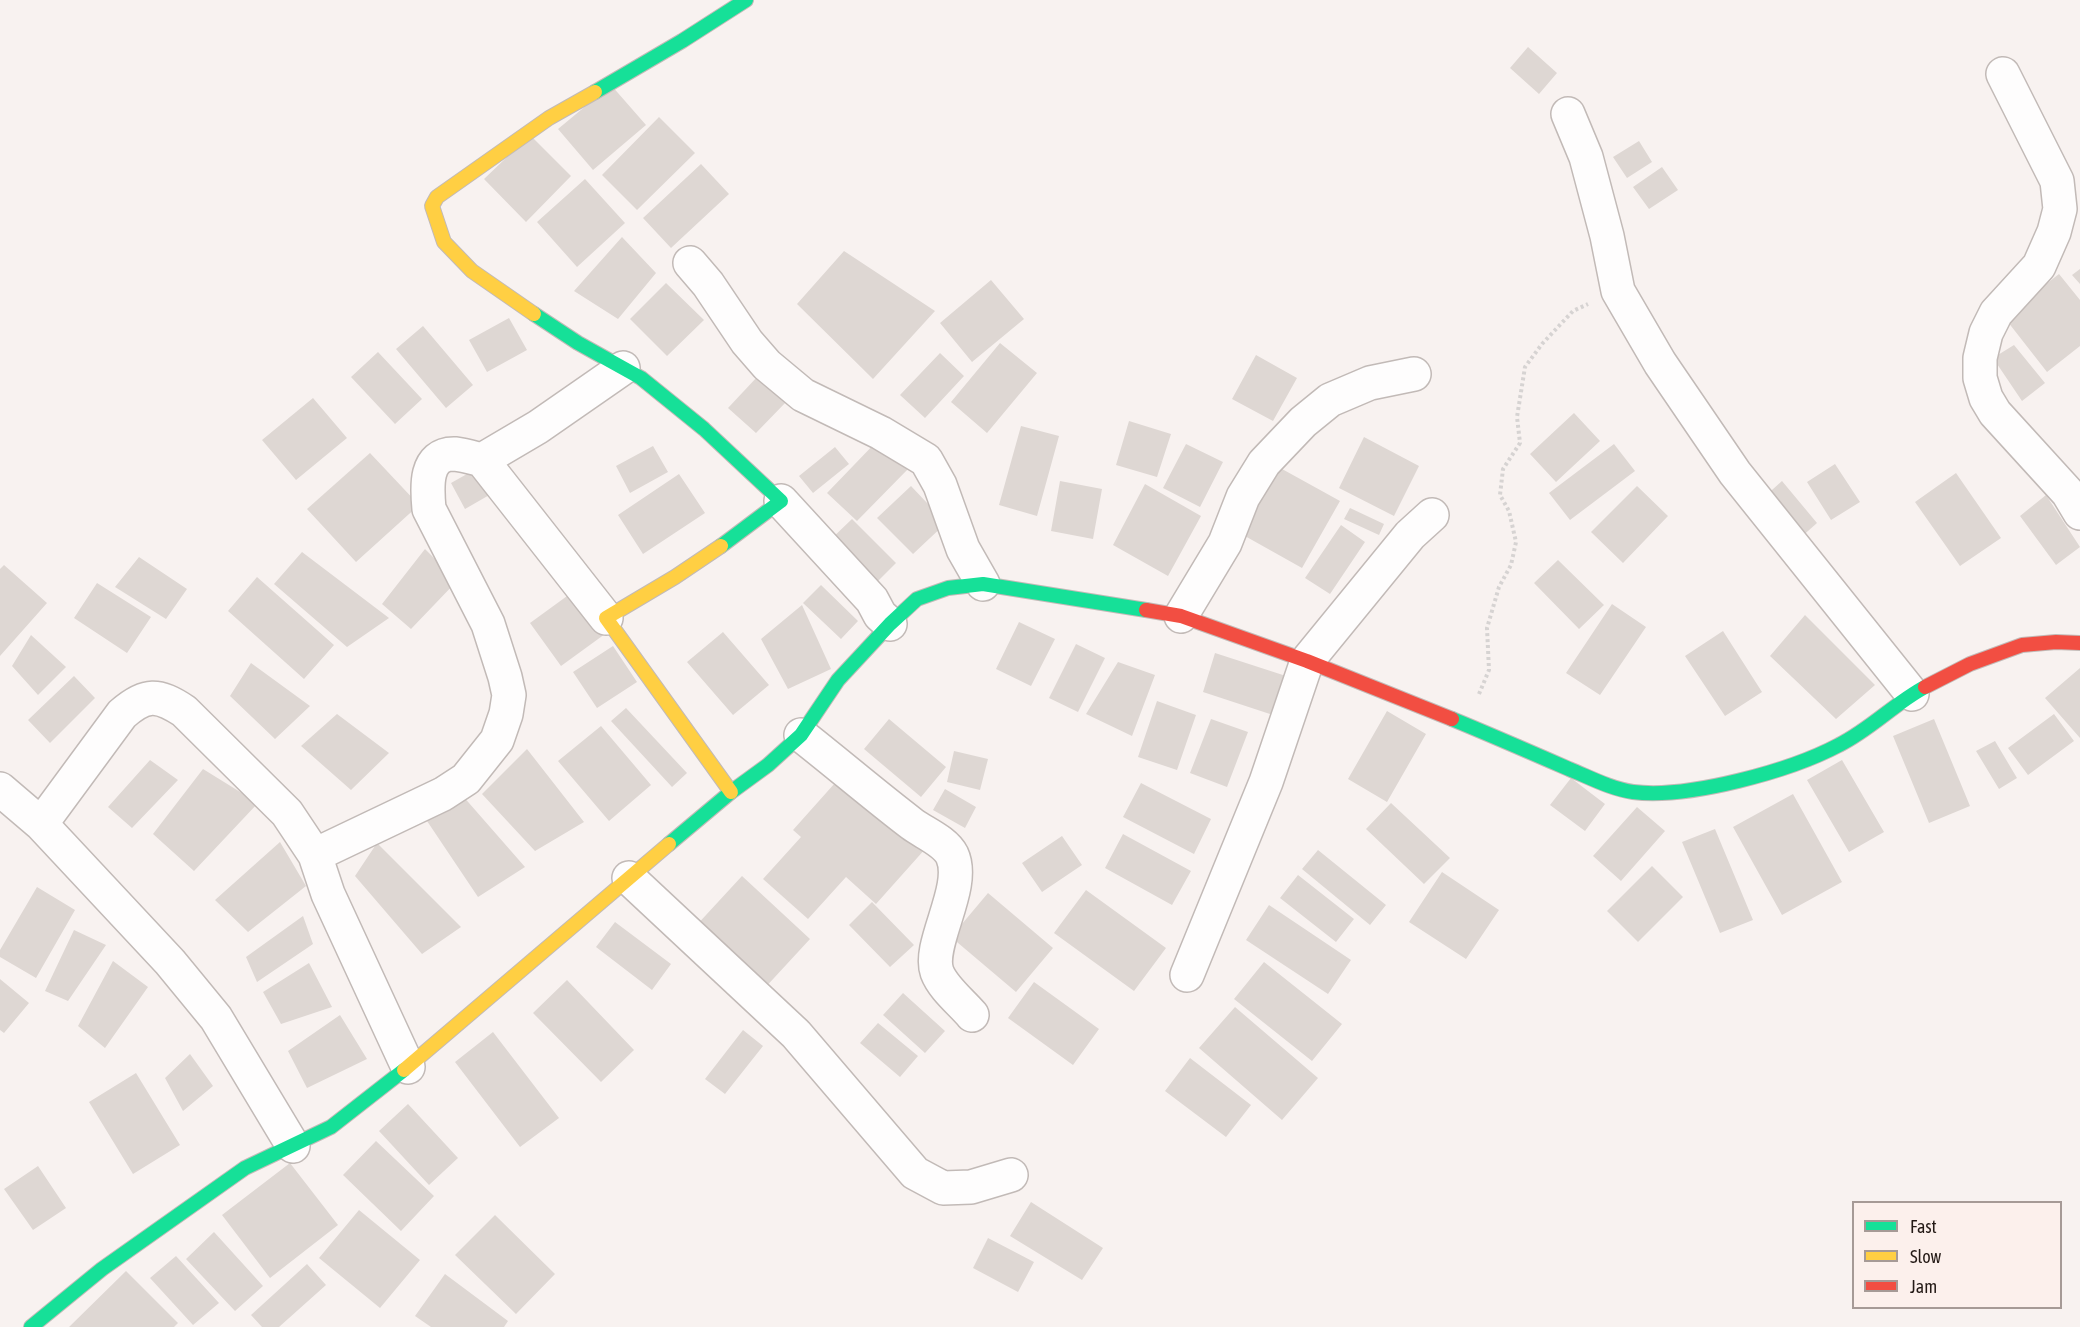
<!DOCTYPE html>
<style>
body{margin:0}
#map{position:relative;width:2080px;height:1327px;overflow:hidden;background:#f8f2f0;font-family:"Asap Condensed",sans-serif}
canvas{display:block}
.legend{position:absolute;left:1852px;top:1201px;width:210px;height:108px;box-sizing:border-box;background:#fcf0ec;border:2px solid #a69a96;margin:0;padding:8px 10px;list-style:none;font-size:18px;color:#241a16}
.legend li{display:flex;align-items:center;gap:12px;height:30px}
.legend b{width:30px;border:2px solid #a69a96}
</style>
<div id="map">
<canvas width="2080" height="1327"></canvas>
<ul class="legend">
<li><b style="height:8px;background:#16e098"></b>Fast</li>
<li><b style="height:8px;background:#ffcf43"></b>Slow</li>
<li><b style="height:8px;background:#f24e42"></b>Jam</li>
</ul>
</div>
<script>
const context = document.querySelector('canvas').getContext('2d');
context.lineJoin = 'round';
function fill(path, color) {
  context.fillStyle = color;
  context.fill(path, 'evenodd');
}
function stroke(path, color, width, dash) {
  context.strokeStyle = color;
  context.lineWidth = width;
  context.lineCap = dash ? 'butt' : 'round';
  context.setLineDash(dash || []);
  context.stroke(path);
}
fill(new Path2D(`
 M1528 47 1557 73 1539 94 1510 68Z
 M611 85 646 125 593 170 558 129Z
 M659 117 695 153 637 210 602 175Z
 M530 135 571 176 526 222 484 179Z
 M1639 141 1652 162 1627 178 1613 157Z
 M701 164 729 194 671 248 643 218Z
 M1662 167 1678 190 1649 209 1633 187Z
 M585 179 625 223 577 267 537 222Z
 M622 237 656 273 618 319 574 291Z
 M844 251 935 311 873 379 797 304Z
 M2080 269V284L2072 275Z
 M2059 274 2080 300V346L2047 372 2004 317Z
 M991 280 1024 319 972 362 940 323Z
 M666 283 704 320 667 356 630 319Z
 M509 318 527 350 487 372 469 340Z
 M423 326 473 385 446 408 396 349Z
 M1000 343 1037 373 987 433 951 402Z
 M2014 345 2045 383 2022 401 1993 358Z
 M378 352 422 399 395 424 351 377Z
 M940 353 964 376 925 418 900 395Z
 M1256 355 1297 378 1273 421 1232 399Z
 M758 376 786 402 756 433 728 408Z
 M313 398 347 438 296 480 262 440Z
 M1574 413 1600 441 1556 482 1530 454Z
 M1129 421 1171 434 1157 477 1116 465Z
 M1021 426 1059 436 1037 516 999 505Z
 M1364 437 1419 466 1394 516 1339 488Z
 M879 439 909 468 857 521 827 493Z
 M1186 444 1223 462 1200 507 1163 488Z
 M1614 444 1635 471 1570 520 1549 493Z
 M653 446 668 472 630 493 616 466Z
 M835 447 849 464 813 493 799 476Z
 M370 453 419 505 356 562 307 509Z
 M1273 464 1340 501 1302 568 1236 531Z
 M1835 464 1860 502 1831 520 1807 482Z
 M483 465 498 490 465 509 451 483Z
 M1956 473 2001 538 1960 566 1915 502Z
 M679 474 705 513 643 554 618 515Z
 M1060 481 1102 489 1093 539 1051 531Z
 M1782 481 1817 523 1799 539 1763 498Z
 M1145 484 1201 516 1168 576 1113 545Z
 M911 486 946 523 913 554 877 518Z
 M1637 486 1668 516 1623 563 1591 532Z
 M2046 495 2080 547 2056 565 2020 516Z
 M1350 508 1384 524 1379 535 1344 519Z
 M852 519 896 563 873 586 828 542Z
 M1341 525 1365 542 1330 594 1305 578Z
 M425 549 457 581 411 629 382 604Z
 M302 552 389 618 347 647 274 584Z
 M139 557 187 589 166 619 115 587Z
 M1558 560 1604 605 1579 629 1534 583Z
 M4 565 47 603 0 656V569Z
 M257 577 334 645 304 679 228 611Z
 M97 583 151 617 127 653 74 618Z
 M821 585 858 621 841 639 803 603Z
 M574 591 605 634 561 666 530 623Z
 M1612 604 1646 627 1600 695 1566 673Z
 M802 605 831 669 788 689 761 639Z
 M1805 615 1875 685 1836 719 1770 656Z
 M1019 622 1055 639 1031 686 996 669Z
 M1723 631 1762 692 1725 716 1685 656Z
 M723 632 769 685 733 715 687 662Z
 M31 635 66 667 38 695 12 666Z
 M1076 644 1105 658 1078 712 1049 698Z
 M613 646 637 682 597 708 573 672Z
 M1215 653 1286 676 1273 715 1203 692Z
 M1118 662 1155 675 1132 736 1086 714Z
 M251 663 310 706 275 739 230 696Z
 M2080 668V738L2045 698Z
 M74 676 95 698 50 743 28 720Z
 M1157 701 1196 715 1177 770 1138 757Z
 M626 708 687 773 672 787 611 721Z
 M1387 711 1426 734 1387 802 1348 779Z
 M337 714 389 753 351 790 301 746Z
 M2054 714 2074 741 2028 775 2008 748Z
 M889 719 946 767 921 797 864 749Z
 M1211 719 1248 732 1227 787 1190 773Z
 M1934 719 1970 806 1929 823 1893 736Z
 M601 726 651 785 609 821 558 761Z
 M1995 741 2017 778 1999 789 1976 751Z
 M527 749 584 822 535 851 482 794Z
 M954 751 988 759 980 790 947 782Z
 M150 760 178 780 132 828 108 807Z
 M1842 760 1884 832 1849 852 1807 780Z
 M203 769 258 803 194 871 153 834Z
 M843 774 926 848 876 904 846 877 808 919 763 879 801 837 793 830Z
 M1571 778 1605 804 1585 831 1550 805Z
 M1141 783 1211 819 1194 854 1123 817Z
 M945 789 976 807 965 828 933 810Z
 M1793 794 1842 882 1782 915 1733 827Z
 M462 795 525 867 478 897 427 821Z
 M1391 803 1450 858 1424 884 1366 829Z
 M1637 807 1665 831 1621 881 1593 856Z
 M1715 829 1753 920 1720 933 1682 842Z
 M1123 834 1191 871 1172 905 1105 868Z
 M1062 836 1082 865 1042 892 1022 863Z
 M280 842 306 886 248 932 215 900Z
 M377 843 461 927 422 954 355 876Z
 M1318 850 1386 905 1370 925 1302 869Z
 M1652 866 1683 897 1638 942 1607 911Z
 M1442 872 1499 910 1466 959 1409 922Z
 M1298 875 1354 919 1336 942 1280 898Z
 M742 876 810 939 762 991 694 928Z
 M37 887 75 910 36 978 0 957V950Z
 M1086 890 1166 948 1134 991 1054 933Z
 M988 893 1053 948 1016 992 951 937Z
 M872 902 914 945 890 967 849 925Z
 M1269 905 1351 960 1328 994 1246 940Z
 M303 916 313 944 257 982 246 957Z
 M615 922 671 964 652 990 596 947Z
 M74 930 106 945 68 1001 45 991Z
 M113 961 148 987 105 1048 78 1026Z
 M1264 962 1342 1024 1312 1061 1234 999Z
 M309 963 332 1007 281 1024 263 992Z
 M0 979 29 1003 4 1033 0 1030Z
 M567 980 634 1050 601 1082 533 1013Z
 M1034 982 1099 1029 1073 1065 1008 1018Z
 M903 993 945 1031 925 1053 883 1015Z
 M1235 1007 1318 1078 1282 1120 1199 1048Z
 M340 1015 367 1059 307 1088 288 1051Z
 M878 1023 918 1056 900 1077 860 1043Z
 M743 1030 763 1046 725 1094 705 1079Z
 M493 1032 559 1118 520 1147 455 1062Z
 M190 1054 213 1086 183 1111 165 1078Z
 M1190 1058 1251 1105 1226 1137 1165 1091Z
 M136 1073 180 1145 133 1174 89 1102Z
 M408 1104 458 1158 429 1185 379 1131Z
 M376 1141 434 1196 401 1231 343 1175Z
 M290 1163 338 1225 270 1278 222 1215Z
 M38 1166 66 1208 33 1230 4 1189Z
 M1031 1202 1103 1248 1082 1280 1010 1236Z
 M359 1210 420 1260 380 1308 319 1258Z
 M495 1215 555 1274 516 1314 455 1255Z
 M214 1232 263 1286 235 1311 186 1259Z
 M988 1238 1034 1262 1018 1292 973 1268Z
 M176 1256 219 1303 193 1325 150 1278Z
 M307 1264 326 1285 279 1327H262L251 1315Z
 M126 1271 178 1323 174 1327H69Z
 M445 1274 508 1321 504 1327H431L415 1316Z`), '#ded7d3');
const street = new Path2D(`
 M2003 74 2057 181 2060 209 2054 232 2039 266 1996 313 1986 333 1980 358V378L1986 398 1995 413 2068 493 2080 513
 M1568 114 1586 157 1607 236 1618 291 1660 363 1735 473 1912 694
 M690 263 708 284 747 342 767 365 803 395 881 433 926 460 940 485 963 549 983 584
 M781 501 872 600 880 615 890 624
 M1181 616 1225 543 1243 497 1264 463 1303 422 1330 400 1370 383 1414 374
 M606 618 482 460 538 427 623 368
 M801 735C838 764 874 795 912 824 924 833 945 841 952 855 967 887 927 944 937 972 943 988 961 1002 972 1015
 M0 789 41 824 170 962 216 1018 293 1146
 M41 824 122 714C146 693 158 694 184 711L287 813 315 855 328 894 408 1067
 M315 855 443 794 466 779 497 740 506 714 509 695 505 677 488 624 429 509C427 488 424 453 455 454 464 455 474 458 482 460
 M629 878 796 1034 915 1173 943 1188 971 1187 1011 1175
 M1187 975 1266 782 1307 661 1410 535 1432 515`);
const fast = new Path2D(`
 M595 92 682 41 746 0
 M534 314 578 343 641 378 704 429 781 501 721 546
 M1452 719C1491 735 1530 752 1569 769 1589 777 1611 789 1633 792 1688 799 1790 771 1839 745 1871 729 1895 703 1925 687
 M669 844 731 792 768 765 801 735 838 680 890 624 917 599 948 588 983 584 1146 610
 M31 1327 102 1269 245 1168 331 1127 404 1070`);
const slow = new Path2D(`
 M534 314 472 271 444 242 432 206 437 197 549 118 595 92
 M721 546 675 577 606 618 731 792
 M404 1070 669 844`);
const jam = new Path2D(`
 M1146 610 1181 616 1307 661 1452 719
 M1925 687 1970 664 2022 645 2056 642 2080 643`);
stroke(street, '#c2bab7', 36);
stroke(fast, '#c2bab7', 16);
stroke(slow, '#c2bab7', 16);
stroke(jam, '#c2bab7', 16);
stroke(new Path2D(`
 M1479 694 1489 670 1487 628 1499 587 1511 565 1516 542 1509 511 1500 495 1503 469 1520 443 1517 417 1525 367 1542 344 1573 311 1588 304`), '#d6d3d2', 4, [3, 3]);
stroke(street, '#fefdfd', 33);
stroke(fast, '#16e098', 14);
stroke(slow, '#ffcf43', 14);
stroke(jam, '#f24e42', 14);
</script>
